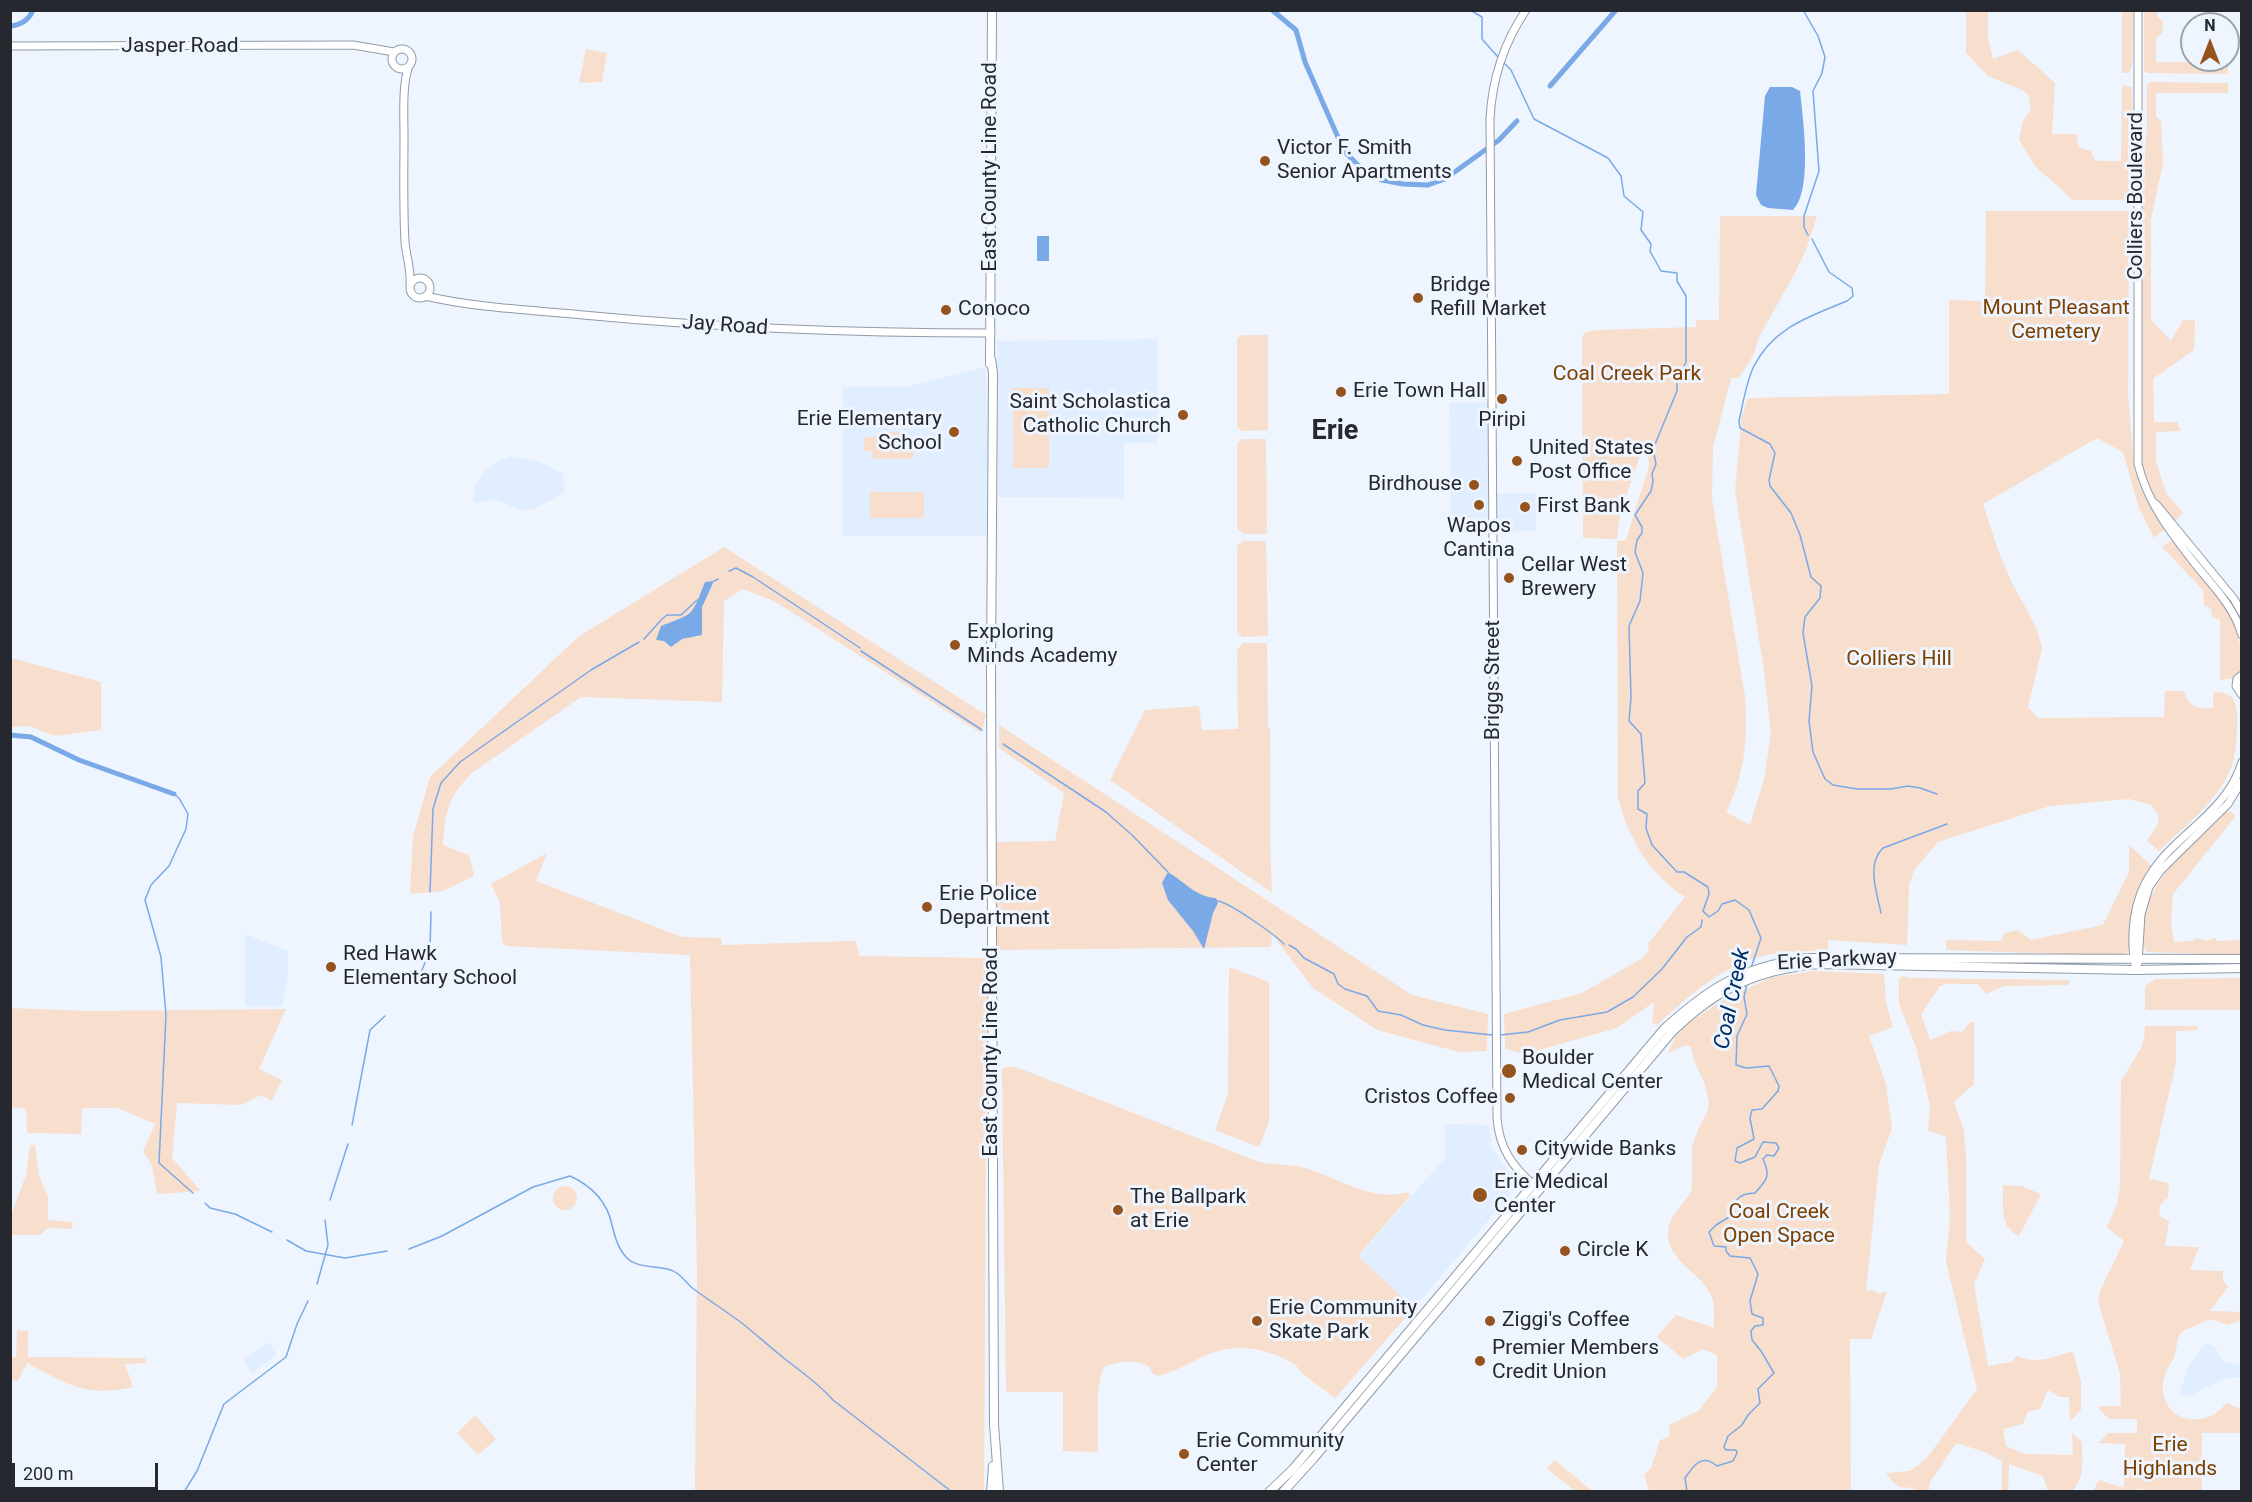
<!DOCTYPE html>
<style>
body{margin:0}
#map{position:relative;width:2252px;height:1502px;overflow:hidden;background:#eef5fe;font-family:Roboto,sans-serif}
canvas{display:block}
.frame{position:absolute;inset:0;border:12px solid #25292f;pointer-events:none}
.north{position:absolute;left:2180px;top:12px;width:60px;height:60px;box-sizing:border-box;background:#eef5fe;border:2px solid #9ea3ab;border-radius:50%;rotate:0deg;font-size:16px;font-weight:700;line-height:24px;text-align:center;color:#25292f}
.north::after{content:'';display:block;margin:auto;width:21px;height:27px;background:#95541f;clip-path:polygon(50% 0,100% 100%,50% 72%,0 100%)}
.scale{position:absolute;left:12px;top:1463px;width:146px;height:27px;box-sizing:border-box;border:3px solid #25292f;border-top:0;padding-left:8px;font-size:18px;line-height:21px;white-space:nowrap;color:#25292f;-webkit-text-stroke:4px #eef5fe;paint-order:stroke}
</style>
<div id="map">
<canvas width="2252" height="1502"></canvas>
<div class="frame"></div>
<div class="north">N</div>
<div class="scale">200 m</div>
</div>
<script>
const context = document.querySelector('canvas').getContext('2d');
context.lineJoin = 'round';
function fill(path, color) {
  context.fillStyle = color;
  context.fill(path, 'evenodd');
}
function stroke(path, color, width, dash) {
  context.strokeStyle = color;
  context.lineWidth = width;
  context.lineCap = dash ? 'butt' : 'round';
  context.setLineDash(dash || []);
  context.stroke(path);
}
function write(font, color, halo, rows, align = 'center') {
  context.font = font + ' Roboto,sans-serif';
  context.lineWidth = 6;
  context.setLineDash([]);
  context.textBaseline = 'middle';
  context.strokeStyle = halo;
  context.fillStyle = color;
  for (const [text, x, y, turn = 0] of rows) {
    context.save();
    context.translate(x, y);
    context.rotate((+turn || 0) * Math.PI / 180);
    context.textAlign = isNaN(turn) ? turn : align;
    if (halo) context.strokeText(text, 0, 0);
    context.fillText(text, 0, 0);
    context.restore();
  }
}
fill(new Path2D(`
 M1158 339V443H1124V498L998 497 997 341Z
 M986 367 988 536H843V387H905Z
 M1488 402 1489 493H1536V531L1451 532 1449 403Z
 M510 456 535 460 563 473 564 493 534 509 524 511 496 500 474 503V488L483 473 497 462Z
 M245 934 288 951V976L282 1006H245Z
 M1445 1124 1489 1125 1492 1148 1509 1172 1520 1183 1414 1308 1358 1257 1445 1158Z
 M268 1342 277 1355 252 1373 243 1360Z
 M2207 1344 2216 1348 2223 1362 2241 1364V1377L2224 1379 2187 1397 2180 1392 2189 1365 2201 1349Z`), '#e1eeff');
fill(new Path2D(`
 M1966 11H1988V37L1993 59 2018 50 2055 83 2052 134H2077C2076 145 2080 151 2091 150L2094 159 2098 161H2121L2122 85 2132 87 2133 200H2073L2035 166 2019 140 2023 120 2031 110 2029 96 2022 90 1988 76 1966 53Z
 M2122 11H2133L2132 66 2129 73H2122Z
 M2144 11H2157V17L2163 21 2162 33 2156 38V62H2228V74L2147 73 2144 70Z
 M586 49 607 53 602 82 579 83Z
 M2150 82 2228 83V93H2156V117L2161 121 2163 163 2151 219V320L2171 341 2183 320H2195L2194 350 2153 379 2154 422H2177L2181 431 2156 432V461L2166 493 2183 513 2175 521C2154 499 2145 485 2141 454L2142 185 2147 129V85Z
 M1986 211H2129L2128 396 2134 466 2141 488 2165 529 2154 538 2139 508 2123 452 2097 438 1983 504 1998 550 2011 581 2037 629 2042 648 2028 707 2038 718 2164 717 2165 691H2184C2188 707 2197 709 2213 708V694L2216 692C2232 693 2236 699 2237 715 2237 731 2237 747 2233 762 2222 798 2185 826 2159 851L2147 841 2158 824V814L2151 805 2129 799 2050 806 1938 842 1914 870 1909 886 1907 945 1828 940V950C1812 951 1794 951 1778 953 1728 960 1692 993 1657 1025L1652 1022 1654 1002 1617 1028 1525 1054 1505 1049 1504 1014 1582 993 1641 959 1649 950 1648 944 1685 897C1649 874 1629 839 1618 798L1617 541 1626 540 1649 466 1648 447H1643L1620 514 1617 539 1583 538 1582 337 1585 332 1598 330 1696 327V320H1719L1720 216H1817L1806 250 1796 271 1758 339 1754 354 1739 378H1731L1713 448 1712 499 1745 696C1748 738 1745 775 1726 812L1750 825 1764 779 1771 734 1764 671 1735 490 1742 415 1748 398 1949 394V300L1985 301Z
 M1241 335H1268V430L1242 431 1237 427V339Z
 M1013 388H1049V468H1013Z
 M889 432H898L914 448 913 459H873L872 451H864V437H873Z
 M1242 439H1266L1267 534H1243L1237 528V444Z
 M870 492H924V518H870Z
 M1243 541H1266L1268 636 1242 637 1237 631V546Z
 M2170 541H2175C2201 575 2237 608 2241 652 2242 663 2242 671 2234 678L2220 680V620L2212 617 2211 609 2204 605 2203 590 2162 547Z
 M724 547 986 715 981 733 774 601 743 589 724 601 722 702 581 697 472 773C448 797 445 812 443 845L469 855 474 876 443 891 410 894 413 836 430 777 578 637Z
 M1243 643H1267L1268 728 1270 729C1271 784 1269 838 1272 893L1110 780 1145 710 1199 706 1202 730 1238 729 1237 650Z
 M11 658 101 682V730L56 736 28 726 11 727Z
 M999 725 1412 995 1488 1014 1487 1051 1459 1052 1377 1030 1313 988 1272 934 1271 947 995 950 992 842 1055 841 1064 793 999 748Z
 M2230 811 2236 816 2173 894 2171 924 2174 942 2193 941 2197 938 2206 941 2215 938 2218 941 2241 940V955L2147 952C2141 942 2141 932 2143 921 2152 873 2193 844 2226 812Z
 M2129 845 2152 866C2132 898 2130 914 2129 951L2122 956 1946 950V940L2001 941 2004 933 2018 930 2031 940 2103 925 2129 872Z
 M547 853 536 881 682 937 721 938 722 945 855 941 860 956 987 958 984 1491H695L697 1273 690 955 506 946 502 942 500 903 491 884Z
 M1229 967 1269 982V1122L1259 1147 1215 1130 1228 1094Z
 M1816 971 1884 974 1886 1002 1893 1027 1869 1036 1886 1084 1892 1128 1879 1165 1866 1291 1872 1290 1879 1294 1887 1291 1871 1339H1850L1851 1491H1649L1644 1475 1651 1468 1660 1440 1667 1438 1670 1434 1669 1425 1698 1411 1717 1387V1355L1703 1349 1683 1359 1657 1337 1676 1315 1714 1328C1714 1320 1715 1308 1713 1300 1704 1271 1661 1261 1669 1225 1673 1211 1686 1203 1692 1189V1147L1699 1127 1707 1113 1709 1102 1704 1082 1694 1061 1691 1047 1686 1045 1668 1053 1676 1036 1689 1023 1721 1001 1772 977Z
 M1903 976 1911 978 2069 980V985L2004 986 1986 994 1978 984H1947L1940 986 1921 1014 1930 1040 1951 1031 1962 1032 1970 1022H1974V1084L1954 1102 1964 1131 1966 1157V1242L1985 1259 1974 1284 1988 1366 2011 1362 2017 1356C2036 1365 2053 1357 2073 1351L2081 1382V1410L2073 1419 2070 1420 2069 1397H2059L2048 1390 2040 1409 2028 1412 2023 1424 2003 1429 2006 1446 2024 1454 2073 1455 2072 1433 2082 1442C2082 1460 2085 1477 2073 1491H2048L2043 1476 2009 1464 2008 1491H2002V1461L1982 1451 1956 1443 1929 1484V1491C1918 1492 1911 1486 1899 1487L1891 1480 1886 1473 1910 1471 1927 1458 1977 1389 1946 1262 1950 1217 1946 1137 1928 1130 1930 1105 1916 1047 1899 1004V978Z
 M2241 978V1010H2145V986L2156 979Z
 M11 1008 88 1011 286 1009 259 1069 282 1080 272 1101 261 1095 241 1105 177 1103 172 1158 201 1191 157 1194 152 1166 143 1151 155 1124 118 1108H82L81 1134 27 1133 26 1109 11 1107Z
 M2145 1026H2197L2198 1030 2176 1031V1063L2149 1179 2169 1183 2168 1198C2160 1202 2157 1209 2161 1217L2169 1221 2165 1246 2199 1247 2190 1270 2223 1271V1280L2228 1287 2210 1311 2241 1312V1320L2228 1325 2210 1319 2181 1332C2176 1341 2177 1351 2173 1359 2169 1367 2163 1375 2163 1385 2161 1422 2206 1431 2226 1403L2241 1409V1433H2202V1491H2149L2137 1488V1491H2093L2099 1480 2124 1488 2125 1444 2099 1443 2108 1433H2137V1419H2109L2099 1409V1406H2121L2120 1374 2098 1301 2100 1291 2124 1241 2107 1227 2117 1204 2120 1187 2121 1081 2141 1048 2144 1040Z
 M1007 1067H1016L1259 1162C1275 1165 1290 1164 1305 1168 1338 1177 1371 1203 1408 1192L1410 1196 1358 1256 1414 1308 1335 1398C1324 1389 1312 1382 1302 1373 1298 1369 1297 1365 1292 1363 1268 1349 1239 1343 1212 1353 1193 1360 1177 1372 1157 1376L1152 1373 1150 1367C1139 1359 1117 1361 1104 1367L1101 1374 1098 1393V1452L1063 1451V1392H1006L1002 1069Z
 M30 1145H35L39 1175 48 1197V1220L73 1222 72 1229 48 1228 40 1235H11V1215L26 1175Z
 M2003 1185 2021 1186 2041 1194 2019 1236C1998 1226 2004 1205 2003 1185Z
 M553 1198a12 12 0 1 1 24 0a12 12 0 1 1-24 0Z
 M17 1330 28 1331V1357L145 1358 147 1363 125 1364 133 1387C86 1398 68 1384 27 1363L17 1382 11 1379 10 1357H16Z
 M475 1415 496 1439 478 1455 457 1433Z
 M1555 1459V1460L1592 1491H1575L1547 1469Z`), '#f8decc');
fill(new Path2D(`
 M1770 87H1792L1800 91C1803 119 1813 191 1793 210L1768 208 1761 205 1756 195 1765 96Z
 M1037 236H1049V261H1037Z
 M714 581 702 607V635L682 639 671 647 664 641 656 640 661 626C695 613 691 617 705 582Z
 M1168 872C1185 882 1196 897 1216 898L1218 903 1213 913 1204 949 1193 931 1168 900 1162 883Z`), '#7aa9e7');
stroke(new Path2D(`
 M1470 10 1482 17V39L1498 57
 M1803 10 1818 36 1825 57 1822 73 1813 91 1819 171 1804 216V227L1808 235
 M1503 62 1511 70 1534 119 1608 158 1621 176 1624 196 1643 212 1641 230 1651 244 1650 251 1661 271 1677 273V281L1686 296V362L1677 380V391L1653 449 1656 464 1652 474 1653 481 1651 491 1635 515 1642 527V533L1637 540 1635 552 1643 573 1640 601 1629 626 1631 698 1629 721 1641 734 1645 783 1638 791V809L1647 814 1646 828 1652 845 1677 872H1684L1708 887 1709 894 1703 911 1709 917 1718 911 1722 904 1735 900 1749 910 1761 938 1751 968
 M1812 239 1829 272 1852 288 1853 296 1847 301C1809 317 1774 327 1754 366 1746 382 1743 404 1739 421L1740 428 1770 444 1775 453 1769 480 1770 486 1791 513 1800 535 1811 577 1821 586 1820 598 1805 617 1803 633 1812 686 1809 721 1813 752 1825 779 1833 785 1857 789H1891L1908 786 1920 788 1937 794
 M729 571 736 568 753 577 860 648
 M714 581 718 579
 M644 639 662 619 667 615H681L697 600
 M861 651 982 730
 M1003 744 1106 812 1133 836 1168 872
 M174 794 179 798 188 814 186 829 169 866 151 885 145 900 161 957 166 1015 159 1163 193 1193
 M430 892 433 809 441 783 460 762 591 670 639 642
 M1218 901C1230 903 1274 934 1284 944
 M1881 913C1877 893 1866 864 1883 848L1947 824
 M1289 945 1296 949 1304 958 1334 974 1338 984 1345 989 1367 996 1378 1011 1401 1015 1423 1025 1445 1030 1492 1035
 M418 980 430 950 431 912
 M1500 1035 1528 1032 1560 1020 1607 1012 1633 997 1662 969 1687 937 1701 927 1702 920
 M352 1125 370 1030 385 1016
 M330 1200 348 1144
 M205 1203 210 1208 235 1214 272 1232
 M287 1240 306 1251 345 1258 387 1251
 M409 1249 442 1236 533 1187 570 1176C592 1186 607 1201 612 1225 615 1237 618 1249 627 1258 640 1271 664 1263 678 1274 683 1278 687 1283 691 1287 708 1300 726 1311 743 1324 758 1336 771 1348 785 1359 803 1373 819 1384 833 1400L952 1492
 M317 1284 328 1245 325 1220
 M184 1492 197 1471 224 1404 286 1357 297 1324 308 1301
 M1687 1492 1685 1478C1694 1465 1702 1453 1717 1466L1733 1461 1737 1453 1736 1450H1726L1724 1447 1728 1436 1742 1425 1748 1415 1760 1403 1758 1389 1774 1373 1761 1351 1752 1340 1751 1331 1755 1326 1763 1325V1318L1752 1314 1750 1301 1758 1274 1750 1258 1730 1256 1726 1251V1247L1714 1246 1709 1232 1716 1225 1731 1216C1736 1200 1736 1194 1755 1193 1767 1180 1771 1176 1763 1159L1767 1155 1774 1156 1779 1148 1776 1143 1763 1142 1755 1157 1740 1163 1735 1161 1737 1148 1754 1139 1750 1118 1752 1110 1762 1109 1778 1091 1779 1086 1769 1066 1746 1068 1736 1065 1737 1036 1747 1014 1744 997 1747 984`), '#7aa9e7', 1.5);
stroke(new Path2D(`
 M1272 10 1296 30 1305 62 1344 151 1364 171 1382 180 1403 184 1428 185 1445 179 1499 140 1517 121
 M10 26C21 25 29 20 33 10
 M1550 86 1616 10
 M10 735 31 737 79 760 174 794`), '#7aa9e7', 5);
const minor = new Path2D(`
 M1526 10C1503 44 1492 79 1490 119L1497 1118C1499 1148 1513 1168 1536 1187
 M2138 10V464C2148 504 2171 533 2196 565 2214 587 2234 607 2242 635
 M10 46 353 45 394 52
 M392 59a10 10 0 1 1 20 0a10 10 0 1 1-20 0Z
 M409 66C402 83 404 116 404 135 404 171 403 206 405 242 406 256 411 268 410 283
 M410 288a10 10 0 1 1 20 0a10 10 0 1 1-20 0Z
 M425 296C477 308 531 310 583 315 719 328 855 333 991 333
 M2156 504 2234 599 2242 613
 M2242 675 2237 679 2236 686 2242 695
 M2138 963 2141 914 2149 887 2161 870 2228 804 2242 781
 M2136 970C2129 937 2133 899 2152 872 2164 853 2184 837 2200 822 2219 804 2234 788 2242 762`);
const major = new Path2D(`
 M991 359 993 373 991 669 994 1424 999 1492
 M990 364 992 10
 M991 1492 993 1466
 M1269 1492 1293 1469 1664 1029C1711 986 1742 968 1806 958L2242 959
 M1283 1492 1313 1459 1672 1032C1717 988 1758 969 1820 964L2136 970 2242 968`);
stroke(minor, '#919ba9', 9);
stroke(major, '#919ba9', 10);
stroke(minor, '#fff', 7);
stroke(major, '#fff', 8);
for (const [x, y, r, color] of [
 [1265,161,6,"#95541f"],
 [1418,298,6,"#95541f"],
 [946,310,6,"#95541f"],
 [1341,392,6,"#95541f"],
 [1502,399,6,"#95541f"],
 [1183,415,6,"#95541f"],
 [954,432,6,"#95541f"],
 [1517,461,6,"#95541f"],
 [1474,485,6,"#95541f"],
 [1479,505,6,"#95541f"],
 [1525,507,6,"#95541f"],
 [1509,578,6,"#95541f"],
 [955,645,6,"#95541f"],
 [927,907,6,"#95541f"],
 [331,967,6,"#95541f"],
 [1509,1071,8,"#95541f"],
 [1510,1098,6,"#95541f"],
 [1522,1150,6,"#95541f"],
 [1480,1195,8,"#95541f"],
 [1118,1210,6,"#95541f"],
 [1565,1251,6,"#95541f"],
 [1257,1321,6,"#95541f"],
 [1490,1321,6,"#95541f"],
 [1480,1361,6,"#95541f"],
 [1184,1454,6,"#95541f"]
]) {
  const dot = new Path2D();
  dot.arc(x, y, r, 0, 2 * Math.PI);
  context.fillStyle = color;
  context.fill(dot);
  stroke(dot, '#eef5fe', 2);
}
write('21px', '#25292f', '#eef5fe', [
 ["Jasper Road",180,47],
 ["East County Line Road",991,167,-90],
 ["Colliers Boulevard",2137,196,-90],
 ["Jay Road",725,326,4],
 ["Briggs Street",1494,680,-90],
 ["Erie Parkway",1837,961,-3],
 ["East County Line Road",992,1052,-90]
]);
write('21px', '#25292f', '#eef5fe', [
 ["Victor F. Smith",1277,149],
 ["Senior Apartments",1277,173],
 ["Bridge",1430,286],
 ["Refill Market",1430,310],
 ["Conoco",958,310],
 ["Erie Town Hall",1353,392],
 ["Saint Scholastica",1171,403,"right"],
 ["Catholic Church",1171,427,"right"],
 ["Erie Elementary",942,420,"right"],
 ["School",942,444,"right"],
 ["Piripi",1502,421,"center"],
 ["United States",1529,449],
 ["Post Office",1529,473],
 ["Birdhouse",1462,485,"right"],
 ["First Bank",1537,507],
 ["Wapos",1479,527,"center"],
 ["Cantina",1479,551,"center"],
 ["Cellar West",1521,566],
 ["Brewery",1521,590],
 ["Exploring",967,633],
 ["Minds Academy",967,657],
 ["Erie Police",939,895],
 ["Department",939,919],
 ["Red Hawk",343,955],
 ["Elementary School",343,979],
 ["Boulder",1522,1059],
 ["Medical Center",1522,1083],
 ["Cristos Coffee",1498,1098,"right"],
 ["Citywide Banks",1534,1150],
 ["Erie Medical",1494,1183],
 ["Center",1494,1207],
 ["The Ballpark",1130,1198],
 ["at Erie",1130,1222],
 ["Circle K",1577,1251],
 ["Erie Community",1269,1309],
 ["Skate Park",1269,1333],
 ["Ziggi's Coffee",1502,1321],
 ["Premier Members",1492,1349],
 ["Credit Union",1492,1373],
 ["Erie Community",1196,1442],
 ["Center",1196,1466]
], 'left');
write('21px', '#7e4001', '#eef5fe', [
 ["Mount Pleasant",2056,309],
 ["Cemetery",2056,333],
 ["Coal Creek Park",1627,375],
 ["Colliers Hill",1899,660],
 ["Coal Creek",1779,1213],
 ["Open Space",1779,1237],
 ["Erie",2170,1446],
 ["Highlands",2170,1470]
]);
write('italic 22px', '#002d63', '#eef5fe', [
 ["Coal Creek",1733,999,-78]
]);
write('bold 27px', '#25292f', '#eef5fe', [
 ["Erie",1335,432]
]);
</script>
